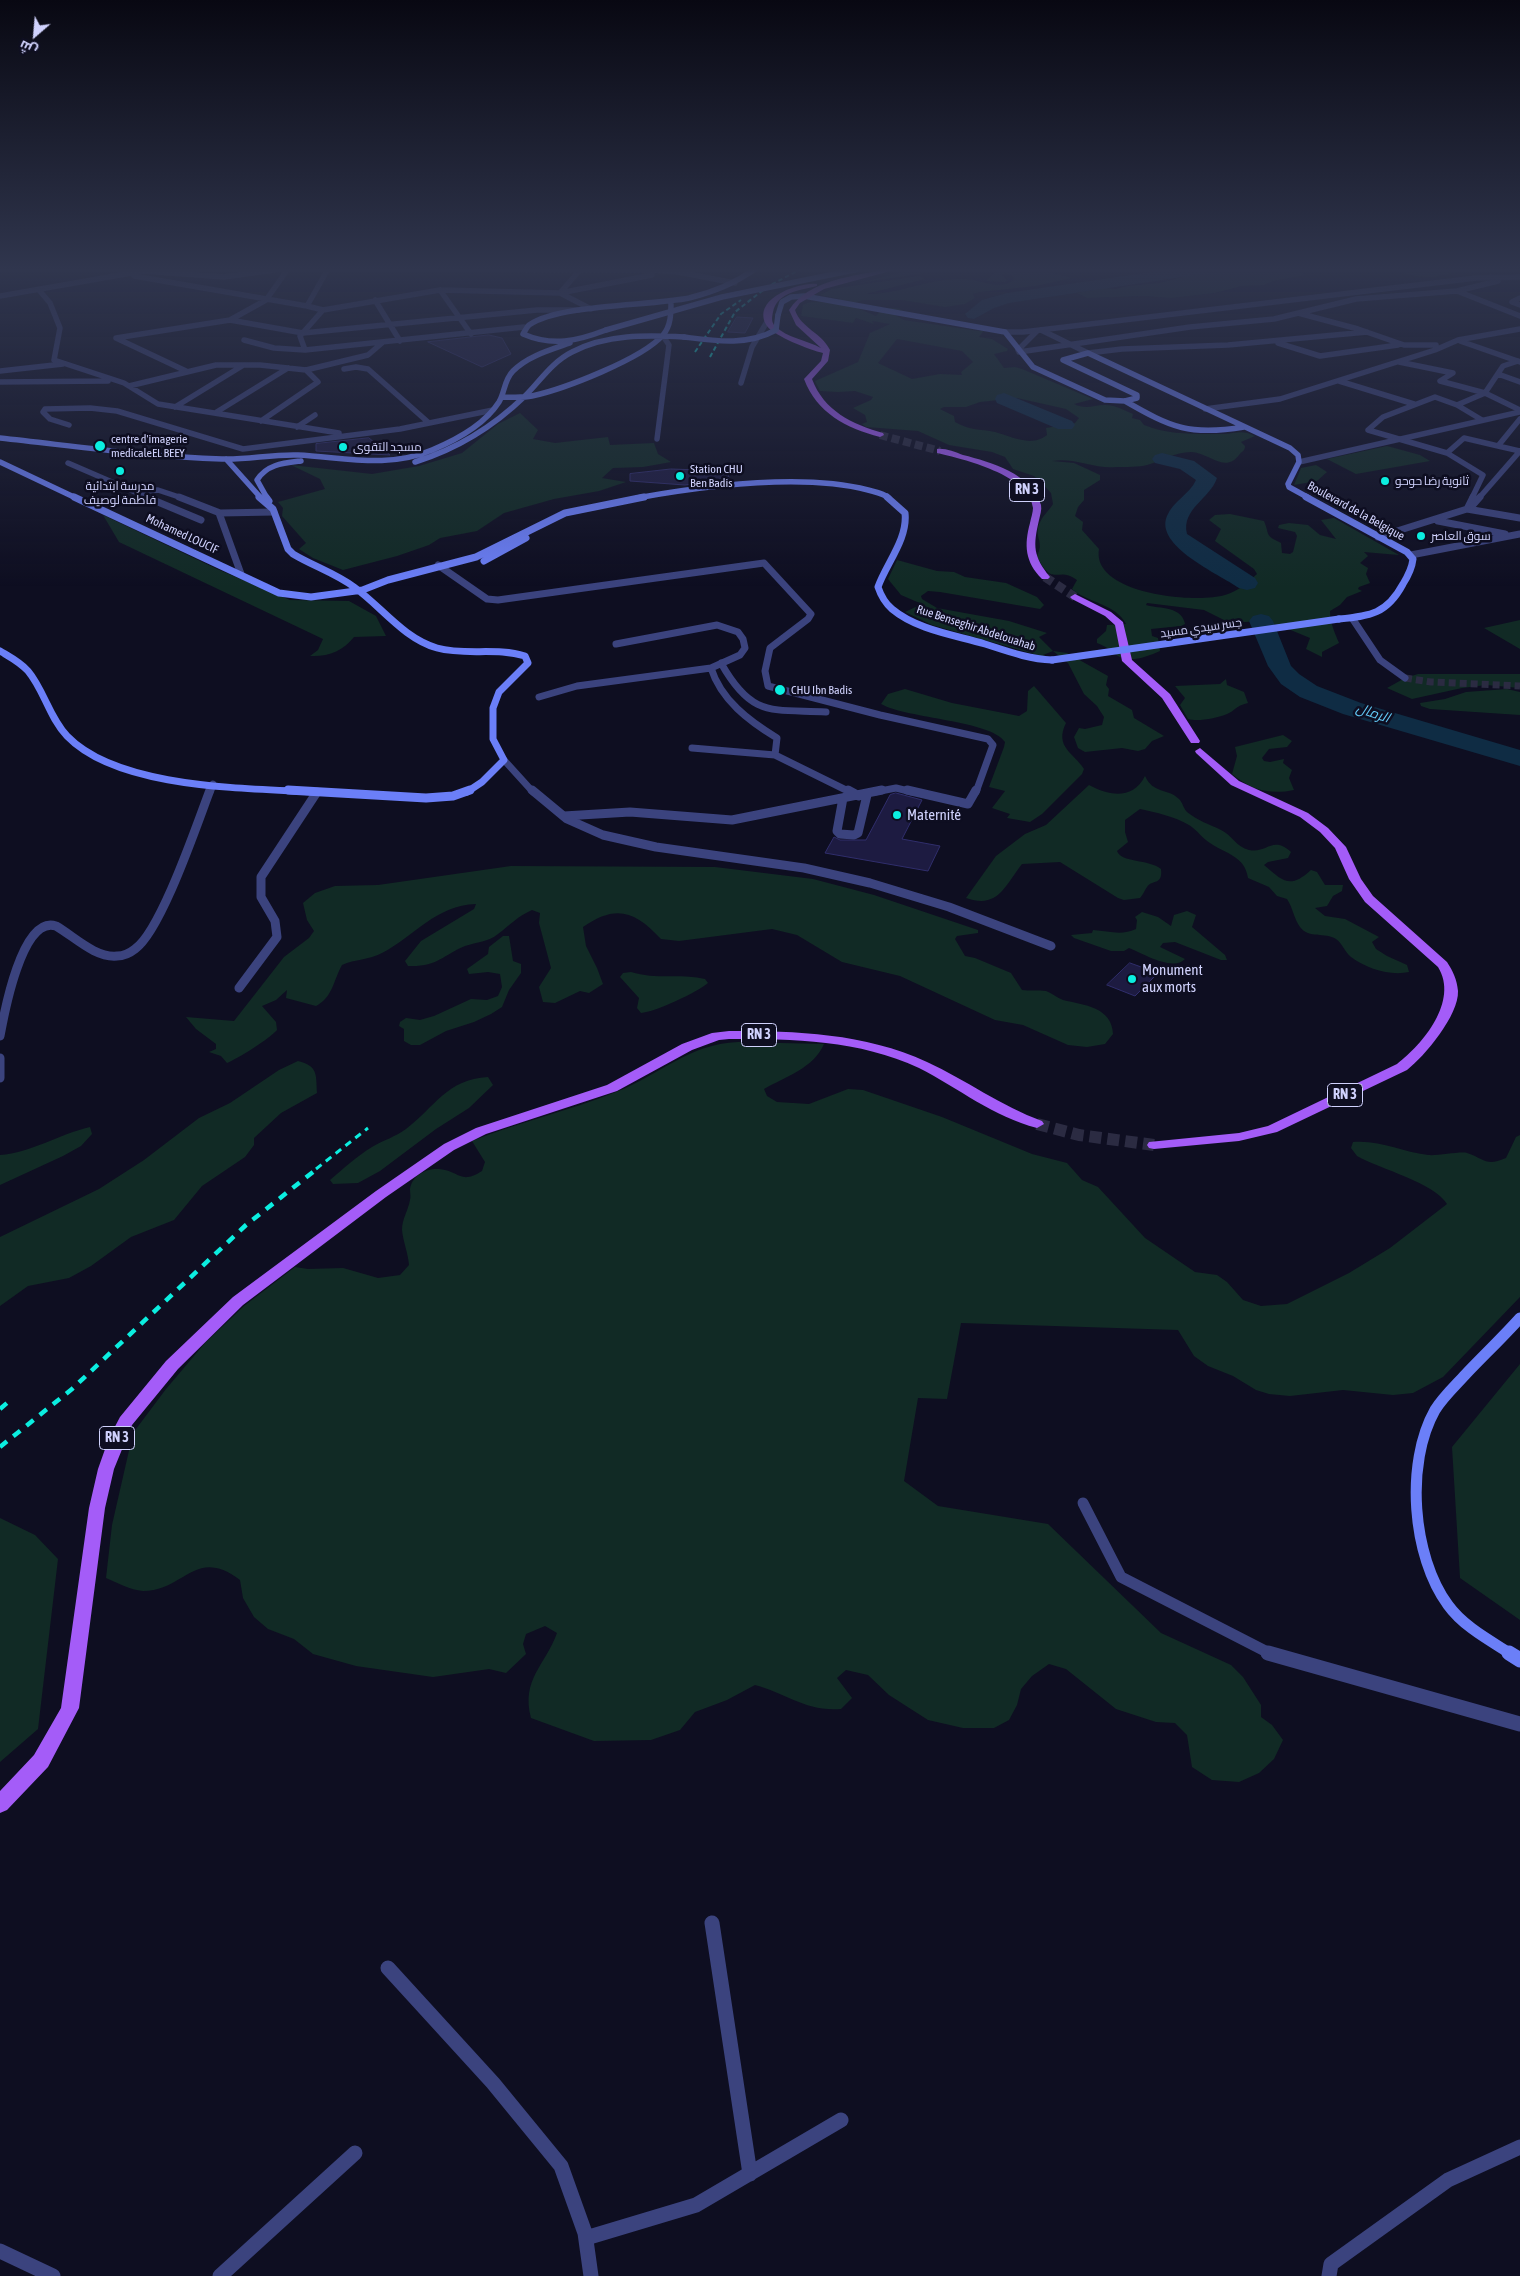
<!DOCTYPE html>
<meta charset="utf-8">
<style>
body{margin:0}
#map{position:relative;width:1520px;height:2276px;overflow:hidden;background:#0e0e21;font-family:"Asap Condensed",Cairo,sans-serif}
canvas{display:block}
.north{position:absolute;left:10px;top:10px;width:50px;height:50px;-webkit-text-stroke:4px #0e0e21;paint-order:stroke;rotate:207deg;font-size:14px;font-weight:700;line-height:20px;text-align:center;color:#d0d2fd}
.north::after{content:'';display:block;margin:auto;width:18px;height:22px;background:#d0d2fd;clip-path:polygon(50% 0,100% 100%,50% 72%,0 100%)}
</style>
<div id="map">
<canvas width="1520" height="2276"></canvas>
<div class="north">ش</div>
</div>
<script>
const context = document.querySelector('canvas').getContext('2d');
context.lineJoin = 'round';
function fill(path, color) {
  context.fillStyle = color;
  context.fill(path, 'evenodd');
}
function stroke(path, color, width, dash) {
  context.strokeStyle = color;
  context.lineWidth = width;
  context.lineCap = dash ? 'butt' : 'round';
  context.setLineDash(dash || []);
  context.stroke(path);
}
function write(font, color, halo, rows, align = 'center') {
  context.font = font + ' "Asap Condensed",Cairo,sans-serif';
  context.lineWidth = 5;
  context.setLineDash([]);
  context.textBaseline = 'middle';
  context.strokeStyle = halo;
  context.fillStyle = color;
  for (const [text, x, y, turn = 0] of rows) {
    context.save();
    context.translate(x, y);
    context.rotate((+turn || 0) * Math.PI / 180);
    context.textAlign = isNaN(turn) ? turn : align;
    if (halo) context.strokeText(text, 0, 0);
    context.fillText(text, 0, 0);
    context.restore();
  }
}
fill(new Path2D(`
 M916 269H951L859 283Z
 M999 269H1036L1072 278 1035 286 980 292 973 294 975 298 965 304 945 307 902 300H863L854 303 855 307 876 316C882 308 892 307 901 309L893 314 904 320 979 331 985 329 979 337 992 339 1008 349 1007 351 994 354 1004 368 1015 367 1022 369 1093 399 1074 404C1086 410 1093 405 1105 405 1115 405 1124 410 1133 414L1132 418 1140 420 1144 425C1168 435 1196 434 1221 434 1236 434 1241 429 1255 436L1241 442 1245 446C1245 451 1242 451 1239 455 1225 474 1208 452 1191 452 1175 452 1162 461 1147 465 1138 467 1126 467 1116 467 1094 469 1074 457 1052 461L1074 463 1100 475V480L1084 490V500L1078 507 1075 516 1083 522 1082 530 1099 549C1091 594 1195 604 1225 595 1237 592 1248 582 1257 574L1254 569 1215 541 1221 529 1209 520 1215 515 1230 514 1264 521C1270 535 1264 535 1281 543L1282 553 1290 554 1293 552 1297 536 1295 532 1278 528 1279 525 1289 523 1308 525 1320 535 1336 539 1321 520 1334 518 1399 555 1364 552 1368 556 1360 563 1368 568 1366 574 1370 583 1359 587 1358 589 1362 591 1347 597 1340 605 1330 611C1330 623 1335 633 1339 643L1322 652V657L1306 649 1310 638 1281 626 1261 621 1230 623 1204 610 1147 603 1146 605C1160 609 1182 606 1185 624L1181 626 1151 629 1152 636 1158 638 1160 651C1147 657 1130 663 1118 656 1109 650 1108 647 1097 643V639L1106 631 1107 625 1126 624C1116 604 1088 603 1072 589L1077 580C1057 565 1053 589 1037 556 1044 542 1036 540 1038 528 1040 518 1048 512 1053 504L1051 493 1039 480 1034 476 1013 469 1005 457 992 452 949 445 918 431 866 427 862 424 867 422 865 415 853 408 871 400 873 397 855 391 838 392 820 391 815 381 858 362 870 333 890 324 872 321 874 324 856 318 853 323 801 316 803 305C816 298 827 306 840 299L820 295 832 289 919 276 925 279 866 294C900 295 931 277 966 279 982 280 1000 291 1014 280L1012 276 1006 273 1002 275 1007 280 1005 282 986 281ZM897 339 962 351 973 362 961 372 962 375 940 374 912 379 878 363ZM1017 398 1066 409 1079 418 1075 423 1046 428 1047 435C1031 448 1011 436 995 432 980 429 968 430 955 422L954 416 940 409 944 407H966L980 402Z
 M1227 269H1296L1305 275 1273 281 1264 285 1241 286 1215 293 1171 298 1143 296 1087 298 1077 293 1105 288 1116 289 1128 286 1160 283 1201 272 1216 273Z
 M1388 269H1473L1432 277 1416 276Z
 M520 413 538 430 533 439 555 443 608 437 610 445 654 443 658 454 671 462 643 467 613 468 602 478 626 482 599 491 554 499 504 513 477 531 440 538 429 545 397 556 343 570 313 558 299 549 306 543 282 516 283 508 278 502 325 489 320 479 291 465 372 474 419 466 462 453 498 424Z
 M1387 446 1420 455 1430 461 1356 474 1327 459Z
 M1316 465 1327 472 1317 481 1294 485 1301 468Z
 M103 515 217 569 290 600 349 601 376 616 386 636 354 637C343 651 328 657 310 656L318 650 323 639 119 542Z
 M897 560 937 571 954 572 965 577 1006 583 1037 597 1044 605 1040 609 940 592 928 591 921 596 922 599 937 608 1009 621 1047 633 1039 637 1053 651 1067 653 1108 676 1106 685 1109 689 1108 696 1132 710 1134 718 1164 736 1152 741 1145 749 1138 751 1122 748 1085 752 1078 748 1074 737 1079 728 1085 729 1102 725 1104 717 1097 706 1084 694 1068 663 1053 651 1043 655 1049 657 1041 656 932 625 905 612 922 604 901 595 888 579Z
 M1520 620V649L1484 628Z
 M1418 674H1520V688L1486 685 1462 688 1412 699 1387 688 1405 678Z
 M1226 679 1227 685 1244 692 1248 703C1235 706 1235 711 1227 714 1217 718 1198 722 1188 719L1180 705 1185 698 1175 686 1220 684Z
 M1034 686 1066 723C1054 747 1074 753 1084 769L1082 774 1042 814 1030 822 1007 818 1010 814 992 808 1005 791 989 787 1004 747 1005 742C990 720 908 719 881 704L888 694 905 689 952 703 1019 716 1027 711 1028 691Z
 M1507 689 1520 692V715L1430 709 1421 706 1420 703 1445 699 1466 692Z
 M1283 735 1292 741 1287 747 1269 749 1262 758 1264 761 1270 762 1284 759 1283 763 1292 770 1289 778 1294 790C1270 795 1251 790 1232 774L1237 756 1235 747Z
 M1145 776C1153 794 1168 788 1179 799 1183 803 1183 808 1187 812 1198 821 1209 824 1221 830 1232 835 1236 847 1249 850 1267 854 1272 835 1291 852L1288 858 1268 862 1264 865C1284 882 1290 889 1311 870L1317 872 1325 885H1343L1342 891 1333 896 1327 906 1315 908 1325 916 1345 919 1379 937 1372 942 1376 949 1387 956 1407 965 1409 972C1390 976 1367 969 1351 957 1345 952 1342 943 1336 939 1325 932 1309 939 1300 927 1294 919 1293 908 1287 899L1277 896 1269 887 1248 878C1245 856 1226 854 1210 843 1202 838 1197 830 1189 825 1176 817 1155 812 1140 809L1125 820V832L1128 842 1117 851C1121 863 1149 859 1161 869 1163 886 1152 879 1147 887 1144 891 1143 895 1140 898L1124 900 1118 898 1060 862 1022 864C1004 887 998 909 966 898L996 856 1025 834 1046 825 1089 785C1109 796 1133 800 1145 776Z
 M511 866 715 867 813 879 874 895 978 930V933L957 936 955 939 965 956 975 958 1011 973 1022 990C1029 991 1039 990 1046 991 1052 993 1057 998 1063 1000 1084 1005 1112 1007 1113 1034L1105 1044 1087 1047 1068 1045 1023 1025 995 1020 900 976 842 962 797 935 772 929 679 941 661 939C635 911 616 904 583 927L586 946 597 968 603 984 589 993 580 991 555 1003 543 1002 539 987 551 968 539 923 540 913 532 910C518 916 510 925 498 934 488 942 477 942 465 946 441 956 438 967 408 966L405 961 421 941 474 909 476 904C436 905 415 936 382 953 369 960 355 959 342 965 333 981 333 997 316 1006L286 998 287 990 276 1000 262 1006 276 1022 277 1030C269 1039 239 1058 227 1063L221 1056 209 1052 216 1049V1044L196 1029 186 1017 234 1021 284 957 309 938 314 931 307 920 303 903 315 893 335 886 378 885Z
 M1187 911 1196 915 1192 927 1225 955 1227 960H1221L1175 942 1163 943 1160 947 1185 959C1173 972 1142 953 1129 948L1124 951H1111L1074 938 1071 935 1092 933 1093 930C1109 931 1121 936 1136 929L1137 920 1135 917 1142 912 1158 917 1171 926 1174 915Z
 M503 936H509L513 961 521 964V973L509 990 502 1007 491 1014 474 1022 446 1031 420 1045H411L404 1041V1029L399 1026 400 1022 406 1018 420 1020 434 1016 471 999 487 1000 498 996 502 987 500 974 488 972 469 974 467 969 488 954 489 947Z
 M631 972C656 980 680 973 705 979L708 983C698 992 655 1012 641 1013L637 1008 639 998 620 977 623 973Z
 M738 1042 824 1044C814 1068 785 1077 764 1089L767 1096 777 1102 809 1104 848 1089 863 1090 942 1117 1032 1154 1067 1163 1082 1180 1098 1187 1145 1238 1195 1272 1217 1275 1227 1282 1243 1300 1261 1306 1287 1304 1349 1273 1390 1248 1447 1204C1435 1183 1380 1169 1357 1156L1351 1148 1353 1142C1382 1140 1401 1152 1428 1155 1438 1156 1461 1151 1467 1153 1485 1159 1486 1167 1506 1158L1516 1137 1520 1135V1297L1443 1377 1413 1393 1393 1395 1343 1390 1290 1396 1269 1394 1256 1390 1233 1376 1208 1366 1194 1356 1178 1330 961 1323 947 1399 918 1398 904 1481 938 1506 1048 1524 1161 1633 1231 1665 1243 1677 1261 1705V1717L1272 1725 1283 1740 1274 1759 1259 1773 1239 1782 1212 1780 1192 1767 1187 1735 1175 1723 1156 1722 1116 1709 1066 1669 1049 1664 1032 1676 1021 1689 1017 1705 1009 1720 994 1728H963L928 1720 889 1695 868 1675 846 1670 837 1678 852 1698 841 1709C806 1712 786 1693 755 1685L727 1700 695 1712 680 1730 651 1740 594 1741 531 1718C521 1679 545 1666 557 1633L545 1626 526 1634 523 1644 526 1654 506 1673 489 1669 433 1677 356 1666 313 1654 294 1639 268 1629 254 1617 243 1598 240 1580C195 1546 185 1591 143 1591 130 1590 118 1583 106 1578L112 1525 133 1433 166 1389 205 1343 244 1306 295 1267 308 1269 343 1268 378 1278 400 1275 409 1265C408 1253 403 1241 402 1230 402 1219 408 1211 410 1200 411 1197 410 1193 410 1189 412 1175 427 1168 439 1169 460 1171 460 1185 482 1171L485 1162 472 1141C519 1122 569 1111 616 1092 660 1075 688 1044 738 1042Z
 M298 1061C318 1066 316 1074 317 1093L281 1113 254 1138V1145L245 1157 202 1186 174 1220 131 1237 91 1266 69 1278 28 1286 0 1306V1237L99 1189 144 1160 199 1118 230 1103 279 1070Z
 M488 1077 493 1085 469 1108 436 1129 380 1171 358 1183 333 1184 330 1180C343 1169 357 1156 372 1147 384 1140 395 1137 406 1129 435 1107 447 1079 488 1077Z
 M90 1127 92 1134 81 1146 63 1156 0 1185V1155C31 1153 59 1134 90 1127Z
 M1520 1364V1620L1460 1578 1452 1447Z
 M0 1518 35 1535 58 1559 38 1729 0 1762Z`), '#112a25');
fill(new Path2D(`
 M1172 269H1210L1202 274 1009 303 994 308 974 319 968 318 965 314 982 300 1007 293Z
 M1004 393 1072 421 1075 425 1072 429H1058L997 403 995 399 997 395Z
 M1162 453 1194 461 1217 478C1210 499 1181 509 1187 534L1255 578 1258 583 1255 588 1247 590 1239 588C1219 574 1154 546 1167 516 1173 501 1190 494 1196 480L1180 469 1155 463 1152 459 1155 455Z
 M1261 614 1269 616 1273 621 1291 666 1299 674 1317 686 1361 703 1520 750V766L1343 714 1300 697 1281 684 1268 666 1249 621 1253 616Z`), '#0f2c44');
const building = new Path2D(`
 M737 317 753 318 745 333 728 332Z
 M489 335 502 338 511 354 482 367 428 342Z
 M369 438 390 455 316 451V444Z
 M671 469 728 471 729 479 685 485 630 481V474Z
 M896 793 922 800 902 839 940 846 928 871 825 853 834 837 840 840H866L890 795Z
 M1130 963 1158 973 1135 996 1107 985Z`);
fill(building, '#1d1b41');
stroke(building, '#302e6c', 1);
stroke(new Path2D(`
 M1405 678 1431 682 1520 686`), '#2b2b42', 7, [7, 4]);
stroke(new Path2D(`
 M880 435 940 451`), '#2b2b42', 8, [8, 4]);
stroke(new Path2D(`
 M1045 577 1075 597`), '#2b2b42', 9, [9, 5]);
stroke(new Path2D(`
 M1037 1124 1079 1135 1154 1145`), '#2b2b42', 12, [12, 6]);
stroke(new Path2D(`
 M313 269 654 270 678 272 735 283
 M328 269 307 306 323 310 440 290 560 293 591 309
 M134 276 307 306
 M39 290 50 303 60 328 54 360 124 383 158 404 339 433
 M440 290 471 334
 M1457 291 1520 316
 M560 293 652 275
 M560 293 579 271
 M0 296 143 271 224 277 281 269
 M1520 298 1512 302 1520 305
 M375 300 400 341
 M1298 313 1358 329 1404 345H1436
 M230 320 303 333 537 310H579
 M1041 330 1088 353 1122 349 1228 345 1367 332
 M116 338 230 320 266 300 288 269
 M116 338 186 371
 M244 340 274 348 305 350 524 327
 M1460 341 1520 362
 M1278 343 1320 356 1398 345
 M305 350 300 336 323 310
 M1018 350 1037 331
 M1019 352 1190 327 1274 319 1356 299 1457 291 1498 281 1491 277
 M1399 362 1453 373 1440 381 1485 393 1520 410
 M344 369 356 367 368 369 429 423
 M0 371 63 364
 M1498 374 1520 382
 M1339 381 1414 404
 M0 382 108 381
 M741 383 752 347 768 320
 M129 386 216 365H260L306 370 368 355 382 343
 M1457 405 1485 393 1503 366 1518 361
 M175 407 242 366
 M1205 409 1280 399 1435 350 1458 340 1520 329
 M215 413 288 368
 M1520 419 1498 446 1520 451
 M261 421 318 382 306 370
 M69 425 50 419 43 412 45 409 90 408 117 411 243 449 400 429 493 410
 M297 427 315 415
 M657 439 669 345 663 336
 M1447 453 1464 438 1498 446
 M68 463 149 498
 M136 492 158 490 182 498
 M1472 498 1483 475 1447 453 1368 430 1383 417 1435 397 1457 405 1482 420
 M1479 498 1520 451`), '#3b437e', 5.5);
stroke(new Path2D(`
 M146 497 201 520
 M179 497 220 513 274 512
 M1472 506 1480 497
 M1467 509 1520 518
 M219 513 241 574
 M1438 521 1505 534
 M1378 537 1467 509 1473 497
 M1411 555 1520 534
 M438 565 487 599 498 600 764 563 811 614 808 619 770 648 765 671 768 686 880 715 988 739 993 745 976 792
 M616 644 717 625 738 632 743 639 745 648 740 655 711 668C721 700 749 721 777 738L775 755 850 792
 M721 663C752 718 771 709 826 712
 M539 697 577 686 711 668
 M692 748 775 755
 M504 760 533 792
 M210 792 213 784
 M875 792 896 788 912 792`), '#3b437e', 7);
stroke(new Path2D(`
 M532 790 567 819 603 835 656 847 804 868 870 883 949 907 1051 946
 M848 790 859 796
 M907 790 968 804 976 790
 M843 798 837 831 840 834 854 835 858 833 867 795
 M564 816 630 812 732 820 882 790
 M239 988 277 937 275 921 261 897V877L317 792
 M0 1036C4 1014 22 915 56 926 75 937 95 958 117 956 123 956 130 953 135 949 161 931 197 824 210 790
 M0 1058V1078`), '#3b437e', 9);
stroke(new Path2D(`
 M1083 1503 1121 1577 1271 1654`), '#3b437e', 11);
stroke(new Path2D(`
 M1268 1653 1520 1724
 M712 1923 750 2174
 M388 1968 493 2083 561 2166 585 2233 591 2276
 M586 2238 696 2205 841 2120
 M0 2251 53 2276
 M220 2276 355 2153
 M1329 2276 1331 2264 1448 2180 1520 2147`), '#3b437e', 15);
stroke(new Path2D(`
 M1005 332H1023L1476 278 1520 277
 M1299 462 1520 412`), '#3b437e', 5.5);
stroke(new Path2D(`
 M1352 618 1380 660 1405 678`), '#3b437e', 7);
stroke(new Path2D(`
 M778 315 782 302 791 297 804 296 1005 332 1033 367 1105 400 1125 401 1137 398V395L1063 360 1088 353 1290 448 1298 455 1299 462 1288 484 1289 487 1309 498
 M523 334C525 331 527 327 529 325 559 304 650 306 689 298 714 292 734 284 755 269
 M523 334C553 347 577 341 606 330
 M502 397C513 397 522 398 532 396 564 389 642 359 663 335 671 326 671 313 671 302
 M1125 401C1172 428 1190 436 1244 427
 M0 438C74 446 148 457 222 459 247 460 272 454 298 455 343 457 388 469 432 450 456 440 485 424 499 402 505 392 504 380 513 371 528 356 550 350 570 343
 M226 459 261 498
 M0 462 76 498
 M415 462C457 449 494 426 525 396 540 381 552 362 572 352 606 334 647 335 684 337
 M267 498 257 480C267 464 284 463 301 461
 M637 498C704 486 802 473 868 490 875 492 883 493 889 498`), '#6b7ff8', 5.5);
stroke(new Path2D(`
 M74 497 279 593 311 597 363 590
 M259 497 273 509 288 549 293 554C313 566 335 573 354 587 382 607 403 638 437 648 466 656 496 647 525 656L528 663 499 692 493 708V739L504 760 482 782 467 792
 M266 497 269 501
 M887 497 905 513C908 539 886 564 878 587 881 596 885 603 892 609 917 630 955 635 985 644 1007 651 1028 659 1052 660
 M1306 497 1407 552 1413 559C1412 568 1408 576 1403 584 1387 614 1370 616 1339 619
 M484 561 526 538
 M360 591 388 580 476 557 565 513 644 497
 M0 651C10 657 20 662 28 671 44 690 49 717 67 736 118 789 246 788 315 792`), '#6b7ff8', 7);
stroke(new Path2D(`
 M288 790 426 798 453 796 470 790`), '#6b7ff8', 9);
stroke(new Path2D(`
 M1511 1654C1489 1640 1463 1626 1448 1605 1412 1556 1405 1463 1435 1410 1443 1397 1455 1386 1465 1375 1483 1356 1502 1338 1520 1318`), '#6b7ff8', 11);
stroke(new Path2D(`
 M1509 1653 1520 1660`), '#6b7ff8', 15);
fill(new Path2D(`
 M888 269H898L824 289 800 303 795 310C801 328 822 333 830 350L828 361 812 379C824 411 852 424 883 433L884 435 880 437C846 428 817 413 804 379L821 361 823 353C810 350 774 336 767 326 750 299 799 282 817 284V286C801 290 777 292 773 312 772 317 771 322 775 326 787 338 807 340 821 348L796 325 789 310C809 279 855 276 888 269Z
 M937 449C945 448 955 452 963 455 991 462 1032 474 1041 505 1042 510 1040 515 1039 520 1033 546 1033 556 1050 577L1048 579H1042C1025 562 1024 545 1030 523 1031 518 1033 512 1033 508 1030 475 963 459 937 453Z
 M1075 594 1111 612 1123 622 1132 660 1170 694 1200 741 1199 743H1191L1162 698 1122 661 1115 625 1105 616 1072 599 1070 597Z
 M1200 748 1239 781 1308 813 1328 828 1346 847 1361 879 1373 896 1447 962C1453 971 1457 980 1458 991 1459 1015 1425 1056 1407 1070L1277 1132 1239 1141 1154 1149 1149 1148 1147 1145 1149 1142 1239 1133 1268 1126 1397 1064C1423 1044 1459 1001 1438 967L1365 902 1349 879 1335 848 1320 832 1300 817 1231 785 1196 753 1195 751Z
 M729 1031C797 1031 864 1033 927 1062 966 1080 1001 1106 1042 1121L1044 1124 1037 1128C994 1117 958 1088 919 1068 859 1040 794 1039 729 1039L719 1040 692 1050 617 1091 486 1134 454 1150 386 1197 243 1305 178 1369 132 1425 114 1469 105 1508 79 1708 48 1767 7 1810 0 1813V1791L34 1755 61 1708 89 1508 98 1469 109 1438 120 1417 166 1361 233 1297 376 1191 444 1144 476 1128 607 1085 682 1044 712 1033Z`), '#a45cf8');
stroke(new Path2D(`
 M695 352 721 314 741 300
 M710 357 735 312 767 287 801 269`), '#0beee0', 2, [4.5, 3]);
stroke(new Path2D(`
 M316 1169 368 1128`), '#0beee0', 3, [7, 5.5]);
stroke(new Path2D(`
 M0 1409 7 1403
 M0 1447 72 1389 246 1225 318 1168`), '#0beee0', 4.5, [9, 8]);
stroke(new Path2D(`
 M606 330 722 297 859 269
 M684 337C716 341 747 346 776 330L778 315`), '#6b7ff8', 5.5);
stroke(new Path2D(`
 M1052 660 1339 619`), '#6b7ff8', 7);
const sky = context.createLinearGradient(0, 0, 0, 587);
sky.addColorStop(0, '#080812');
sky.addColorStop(0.46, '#30364e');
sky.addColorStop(1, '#30364e00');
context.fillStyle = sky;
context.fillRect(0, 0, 1520, 587);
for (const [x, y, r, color] of [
 [100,446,6,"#0beee0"],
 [343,447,5,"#0beee0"],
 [120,471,5,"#0beee0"],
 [680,476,5,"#0beee0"],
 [1385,481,5,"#0beee0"],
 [1421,536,5,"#0beee0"],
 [780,690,6,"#0beee0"],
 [897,815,5,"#0beee0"],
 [1132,979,5,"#0beee0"]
]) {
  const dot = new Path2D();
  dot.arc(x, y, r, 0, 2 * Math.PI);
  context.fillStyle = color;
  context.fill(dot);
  stroke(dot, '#0e0e21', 2);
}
write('12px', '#d0d2fd', '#0e0e21', [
 ["centre d'imagerie",111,439],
 ["medicaleEL BEEY",111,453],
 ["مسجد التقوى",353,447],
 ["Station CHU",690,469],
 ["Ben Badis",690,483],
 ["ثانوية رضا حوحو",1395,481],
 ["مدرسة ابتدائية",120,486,"center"],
 ["فاطمة لوصيف",120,500,"center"],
 ["سوق العاصر",1431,536],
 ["CHU Ibn Badis",791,690]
], 'left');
write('12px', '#d0d2fd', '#0e0e21', [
 ["Boulevard de la Belgique",1356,511,29],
 ["Mohamed LOUCIF",182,534,25],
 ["Rue Benseghir Abdelouahab",976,628,18],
 ["جسر سيدي مسيد",1201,628,-8]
]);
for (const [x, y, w] of [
 [1027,490,35],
 [759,1035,35],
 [1345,1095,35],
 [117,1438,35]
]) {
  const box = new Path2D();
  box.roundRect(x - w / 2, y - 11.5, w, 23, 4);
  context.fillStyle = '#0e0e21';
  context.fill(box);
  stroke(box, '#d0d2fd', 1);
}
write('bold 14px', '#d0d2fd', null, [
 ["RN 3",1027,490],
 ["RN 3",759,1035],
 ["RN 3",1345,1095],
 ["RN 3",117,1438]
]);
write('italic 14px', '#63cbf8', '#0e0e21', [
 ["الرمال",1373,713,19]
]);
write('15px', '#d0d2fd', '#0e0e21', [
 ["Maternité",907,815],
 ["Monument",1142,970],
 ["aux morts",1142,987]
], 'left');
</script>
